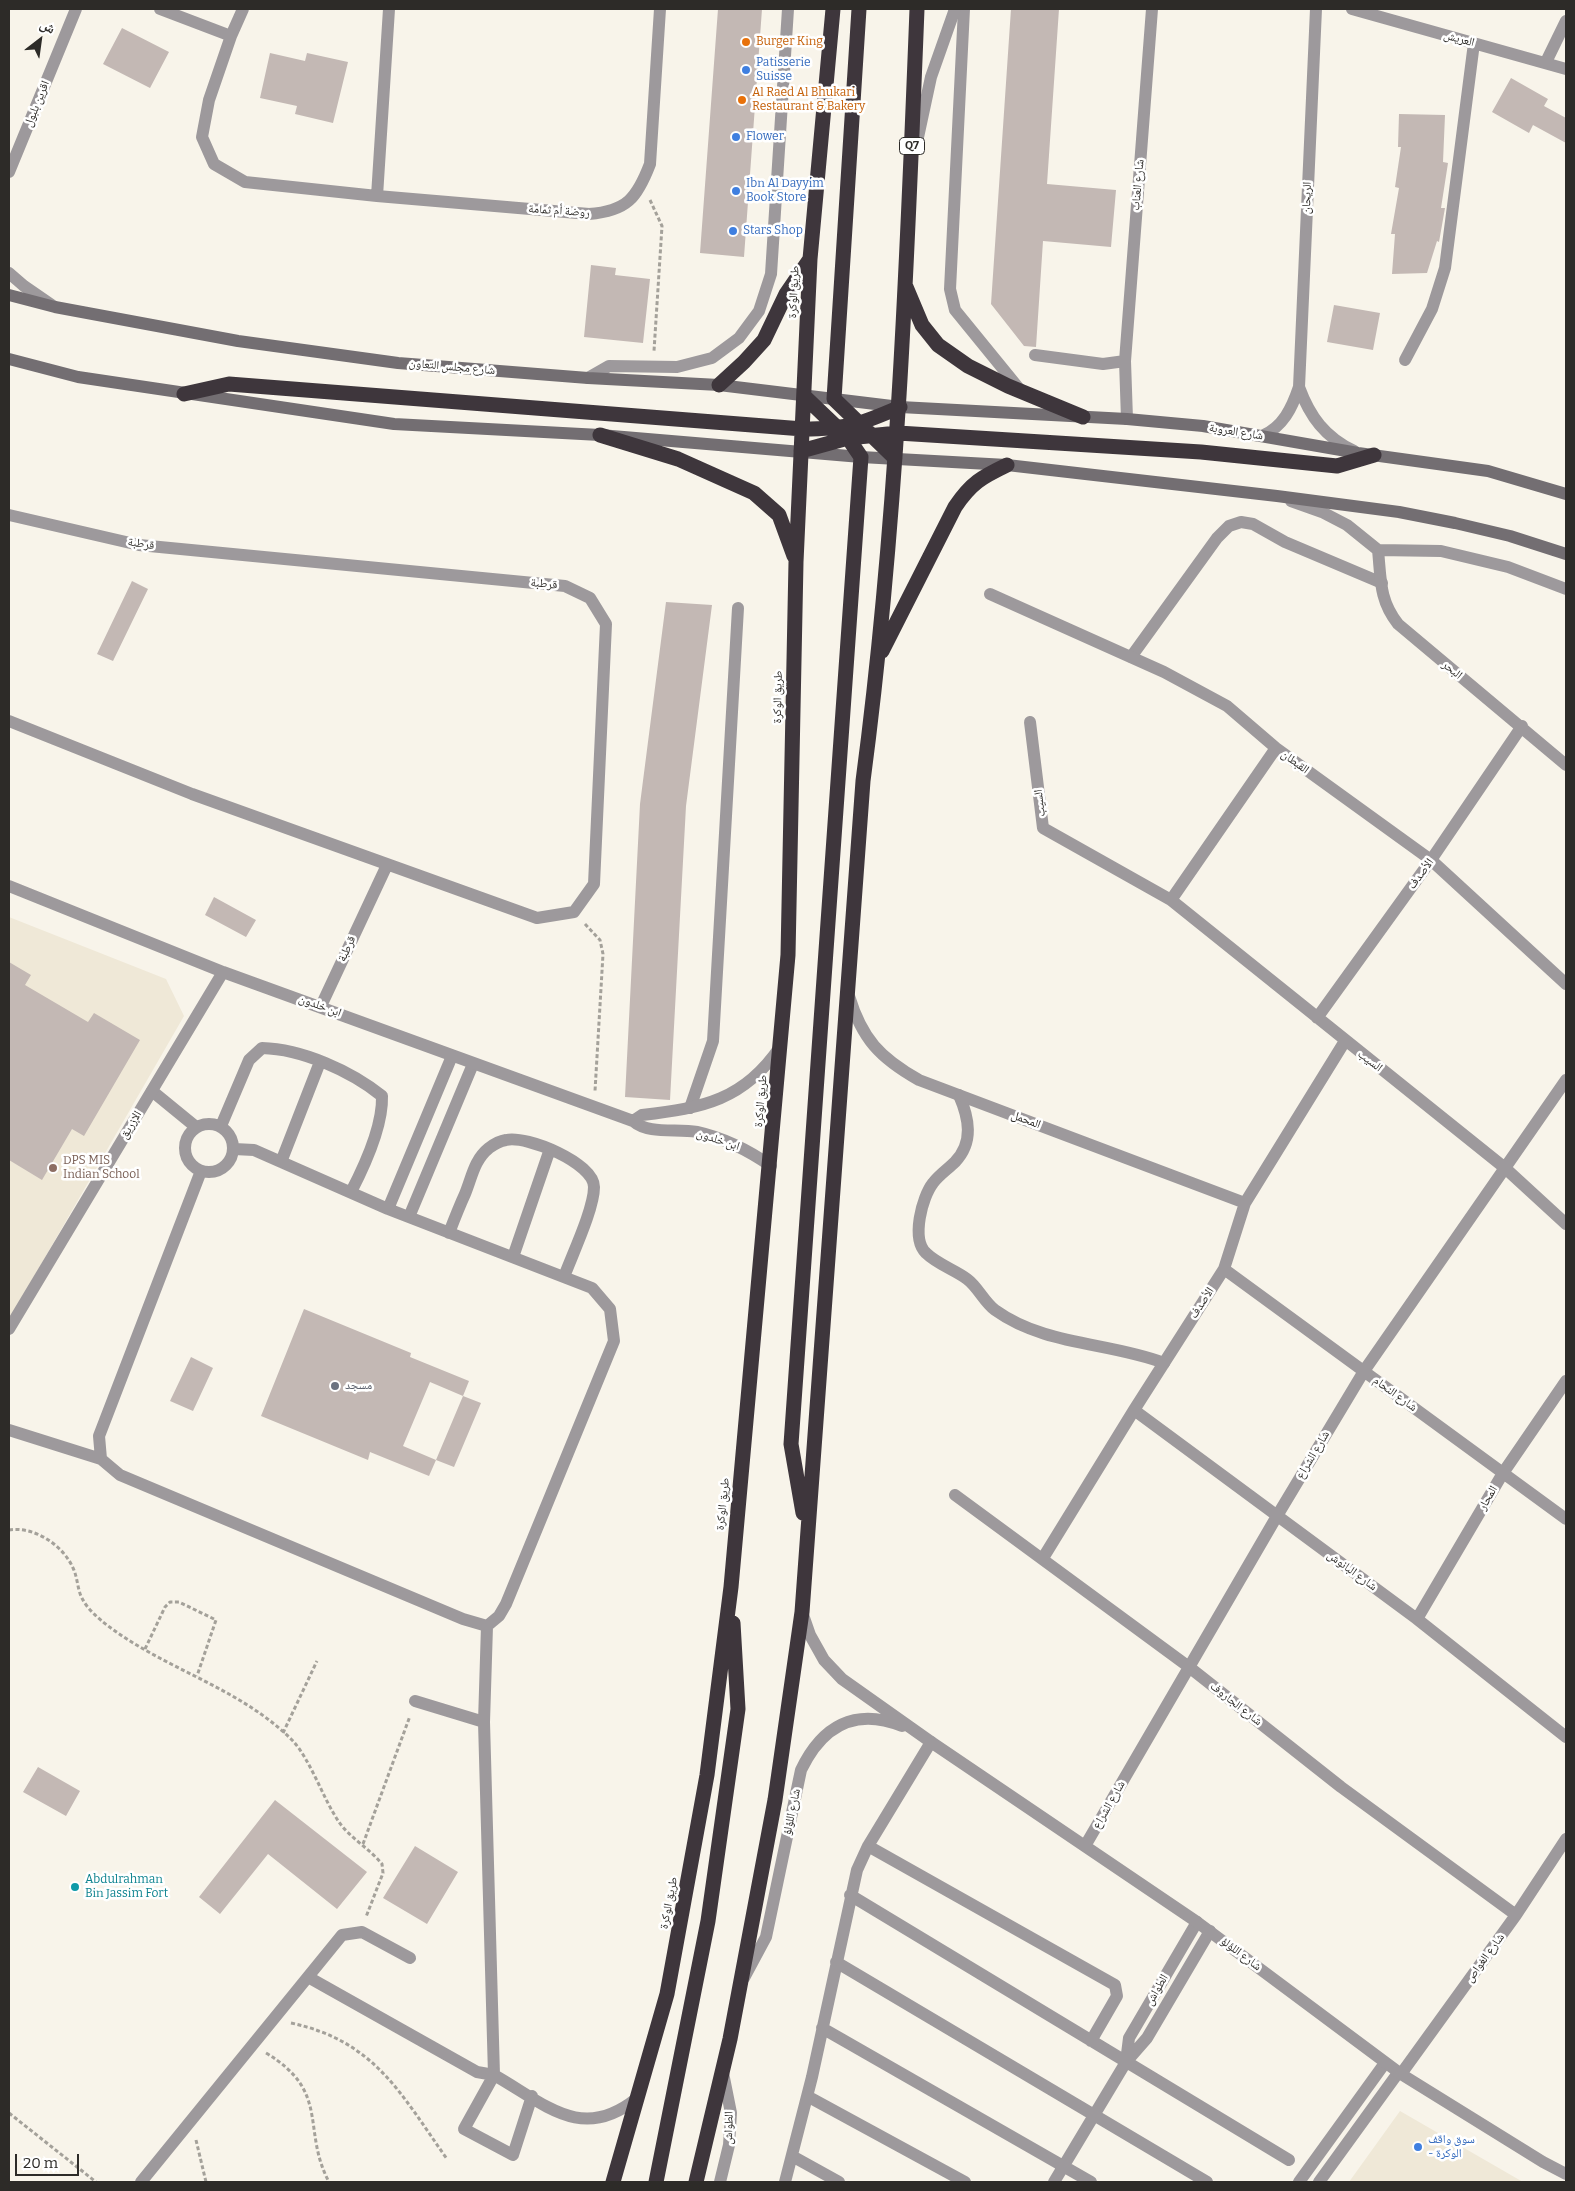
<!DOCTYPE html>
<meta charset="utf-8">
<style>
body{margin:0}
#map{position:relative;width:1575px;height:2191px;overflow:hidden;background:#f8f4ea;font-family:Bitter,"Noto Naskh Arabic",serif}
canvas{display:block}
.frame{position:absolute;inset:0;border:10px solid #2d2b28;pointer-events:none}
.north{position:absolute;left:15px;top:15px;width:50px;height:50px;-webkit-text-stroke:4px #fff;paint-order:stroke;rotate:30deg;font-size:14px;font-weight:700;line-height:20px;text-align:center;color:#2d2b28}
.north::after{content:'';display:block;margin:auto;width:18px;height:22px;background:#2d2b28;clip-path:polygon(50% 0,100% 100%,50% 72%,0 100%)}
.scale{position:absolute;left:15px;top:2154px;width:64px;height:22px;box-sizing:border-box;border:2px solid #2d2b28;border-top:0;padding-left:6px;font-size:15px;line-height:18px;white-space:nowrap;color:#2d2b28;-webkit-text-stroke:4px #fff;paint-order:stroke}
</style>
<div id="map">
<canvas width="1575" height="2191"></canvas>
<div class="frame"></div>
<div class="north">ش</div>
<div class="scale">20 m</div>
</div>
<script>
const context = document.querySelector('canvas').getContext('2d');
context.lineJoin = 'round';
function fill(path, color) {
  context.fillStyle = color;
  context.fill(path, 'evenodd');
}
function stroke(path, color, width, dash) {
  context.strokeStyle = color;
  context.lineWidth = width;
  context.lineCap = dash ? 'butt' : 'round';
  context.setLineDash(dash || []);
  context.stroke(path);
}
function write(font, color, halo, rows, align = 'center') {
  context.font = font + ' Bitter,"Noto Naskh Arabic",serif';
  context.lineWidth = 5;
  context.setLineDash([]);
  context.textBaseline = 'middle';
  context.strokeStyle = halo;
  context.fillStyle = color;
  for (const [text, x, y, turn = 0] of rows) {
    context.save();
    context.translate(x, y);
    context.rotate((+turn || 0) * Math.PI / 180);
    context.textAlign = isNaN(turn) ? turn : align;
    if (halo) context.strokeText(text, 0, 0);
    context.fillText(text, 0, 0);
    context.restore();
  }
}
fill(new Path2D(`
 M9 917 166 979 184 1016 9 1320Z
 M1400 2111 1523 2182H1349Z`), '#efe8d7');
fill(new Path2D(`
 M718 9H762L744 257 700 253Z
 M1011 9H1059L1047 184 1116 190 1111 247 1043 241 1036 347 1024 346 991 304Z
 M122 28 169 52 150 88 103 64Z
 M270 53 305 61 307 53 348 62 333 123 295 114 297 106 260 98Z
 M1511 78 1548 99 1544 106 1566 118V143L1533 125 1529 133 1492 112Z
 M1399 114 1445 115 1443 162 1448 163 1441 208H1445L1439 242 1437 241 1427 273 1392 274 1395 234H1391L1399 188 1395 187 1401 147H1398Z
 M591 265 616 268 615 275 650 279 643 343 584 337Z
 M1334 305 1380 313 1373 350 1327 342Z
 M132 581 148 589 113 661 97 654Z
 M666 602 712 605 686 806 670 1100 625 1097 640 804Z
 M214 897 256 920 246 937 205 915Z
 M9 962 31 975 25 985 88 1022 94 1013 140 1040 84 1136 72 1129 42 1180 9 1160Z
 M304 1309 411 1353 410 1357 469 1381 463 1396 430 1382 403 1446 436 1460 429 1476 370 1452 368 1460 261 1416Z
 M191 1357 213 1368 193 1411 170 1401Z
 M463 1396 481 1403 454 1467 436 1460Z
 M38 1767 80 1791 66 1816 23 1792Z
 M275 1800 367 1872 337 1909 268 1854 220 1914 199 1897Z
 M415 1846 458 1872 427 1924 383 1898Z`), '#c3b8b4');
stroke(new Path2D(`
 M650 200 662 226 654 351
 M585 924 600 940 603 954 595 1091
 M9 1530C34 1526 63 1545 73 1568 78 1578 77 1590 83 1600 87 1608 97 1617 103 1622 162 1669 238 1686 292 1740 311 1760 323 1799 339 1822 350 1838 370 1849 382 1864L383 1873 366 1917
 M145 1649 165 1607 170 1602H179L216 1620 197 1676
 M283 1733 317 1661
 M363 1844 410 1716
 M291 2023C375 2041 401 2094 447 2159
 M266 2053C331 2092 301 2129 329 2182
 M9 2113 96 2182
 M196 2140 206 2182`), '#a4a19a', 3, [4, 2.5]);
stroke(new Path2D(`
 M964 9 950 289 955 310 1021 391
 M1131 657 1217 538 1229 526 1241 522 1253 524 1285 542 1382 583
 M152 1091 196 1127
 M959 1095C969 1118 974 1142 955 1162 948 1169 939 1175 933 1183 922 1197 911 1239 926 1253 937 1264 955 1270 967 1279 978 1287 984 1302 995 1310 1045 1346 1109 1342 1164 1363
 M690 1108 713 1041 738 608
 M185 1148a24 24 0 1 1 48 0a24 24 0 1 1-48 0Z
 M221 1126 249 1060 262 1048C302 1049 351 1071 382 1096 383 1126 365 1165 351 1192
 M281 1162 320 1062
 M201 1171 99 1436 101 1459 120 1475 463 1619 487 1626 499 1616 506 1604 614 1341 610 1309 592 1288 388 1209 254 1150 234 1149
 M388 1209 452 1056
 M409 1217 473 1064
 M449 1233C454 1220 459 1207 465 1194 472 1177 474 1160 489 1148 493 1145 500 1141 506 1140 527 1135 594 1163 594 1187 594 1209 572 1255 564 1277
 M513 1257 550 1149
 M9 1430 101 1459
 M487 1626 484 1722 494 2075C544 2103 581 2143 636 2099
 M415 1701 484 1722
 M868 1846 1115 1985 1117 1996 1091 2041
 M850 1895 1289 2160
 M836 1962 1207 2182
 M308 1977 477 2072 494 2075 464 2129 513 2155 532 2096
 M822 2028 1091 2182
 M1126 2062 1129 2038 1197 1922
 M807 2096 965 2182
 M792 2156 839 2182
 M141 2182 342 1935 362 1932 410 1958
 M785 2182 812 2077 857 1870 868 1846 931 1742
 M1054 2182 1126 2062 1147 2038 1210 1931
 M1299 2182 1385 2063
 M1319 2182 1398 2073`), '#9d999c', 12);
stroke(new Path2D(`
 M160 9 231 36
 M243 9 231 36 209 100 202 137 214 164 245 182 377 196 589 214C627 211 637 198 650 164L660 9
 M1352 9 1566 69
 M1546 62 1566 21
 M917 142 931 77 955 9
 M9 172 76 9
 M377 196 389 9
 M9 273 24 286 53 306
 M1035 355 1103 364 1125 361
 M1405 360 1432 309 1445 268 1474 43
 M588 378 609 366 677 367 712 358 739 338 759 311 771 274 788 9
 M1299 387C1310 417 1325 437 1354 451
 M1127 419 1125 361 1152 9
 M1262 436C1283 427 1292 408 1299 387L1316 9
 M1291 501 1322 512 1347 525 1378 550 1441 551 1508 567 1566 589
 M9 515 139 545 565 586 590 598 606 624 594 884 574 912 537 918 192 794 9 721
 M1378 550C1381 579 1379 600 1398 624L1566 765
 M990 594 1164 672 1227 706 1276 748 1431 860 1566 984
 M1030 722 1043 828 1171 900 1505 1168 1566 1224
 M9 886 223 972 633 1121C649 1135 677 1128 697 1132 724 1138 748 1150 771 1166
 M1171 900 1276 748
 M849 996C862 1039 880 1058 919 1080L1245 1203
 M321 1006 387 865
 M1317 1018 1431 860 1522 726
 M633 1121 642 1115C703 1108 744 1100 780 1047
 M1224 1269 1566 1519
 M9 1329 223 972
 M1134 1410 1417 1619 1566 1737
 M955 1495 1189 1667 1341 1787 1516 1915
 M1043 1558 1134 1410 1224 1269 1245 1203 1345 1041
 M802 1612 810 1635 824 1660 842 1679 931 1742 1197 1922 1401 2074 1543 2162 1566 2174
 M1417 1619 1503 1473 1566 1381
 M1085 1846 1277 1516 1364 1371 1566 1080
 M744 1978 766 1937 801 1770C822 1726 855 1707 902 1726
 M1401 2074 1516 1915 1566 1839
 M720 2182 729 2145 731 2113 723 2073`), '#9d999c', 12);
stroke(new Path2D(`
 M9 295 55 307 238 341 398 363 588 378 719 385 900 407 1127 419 1203 426 1358 453 1488 471 1566 494
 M9 359 78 377 394 424 600 435 861 457 1007 465 1277 496 1399 512 1455 523 1510 536 1566 554`), '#736e72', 12);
stroke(new Path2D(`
 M859 9 834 399 895 458
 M906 287 922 325 938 345 968 366 1008 386 1083 417
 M719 385 744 362 764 340 786 294 810 259
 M184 394 229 384 803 429C847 429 859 425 900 407
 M600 435 678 459 754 493 779 515 794 556
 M801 451 848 438 898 433 1201 452 1337 466 1374 455
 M882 651 955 507C971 483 982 477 1007 465
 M803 1513 791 1444 861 457 848 438 804 396
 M613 2182 667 1994 707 1775 731 1587 788 955 796 562 810 259 833 9
 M656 2182 708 1921 738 1709 733 1623
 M696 2182 730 2039 775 1800 802 1612 863 781C897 525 907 267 917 9`), '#3e363c', 15);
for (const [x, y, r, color] of [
 [746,42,5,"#e8710a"],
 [746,70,5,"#3f7fe0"],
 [742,100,5,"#e8710a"],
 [736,137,5,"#3f7fe0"],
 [736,191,5,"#3f7fe0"],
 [733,231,5,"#3f7fe0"],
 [53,1168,5,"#8d6e63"],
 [335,1386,5,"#6b7280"],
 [75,1887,5,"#0f9aa8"],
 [1418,2147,5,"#3f7fe0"]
]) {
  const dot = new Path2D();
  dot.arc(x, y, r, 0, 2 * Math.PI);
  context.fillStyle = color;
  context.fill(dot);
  stroke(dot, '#fff', 2);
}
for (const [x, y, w] of [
 [912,146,25]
]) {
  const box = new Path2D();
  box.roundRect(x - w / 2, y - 8.5, w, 17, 4);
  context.fillStyle = '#fff';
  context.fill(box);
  stroke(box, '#2d2b28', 1);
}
write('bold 11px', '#2d2b28', null, [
 ["Q7",912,146]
]);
write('12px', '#2d2b28', '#fff', [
 ["العريش",1459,39,15],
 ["اقرين بلبول",37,104,-68],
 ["شارع العناب",1138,185,-85],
 ["الريحان",1307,198,-88],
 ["روضة أم ثمامة",559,211,4],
 ["طريق الوكرة",794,292,-87],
 ["شارع مجلس التعاون",452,367,5],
 ["شارع العروبة",1236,432,9],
 ["قرطبة",141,544,9],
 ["قرطبة",544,584,6],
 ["البحر",1452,670,39],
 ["طريق الوكرة",778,697,-89],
 ["القبطان",1295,762,36],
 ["السيب",1040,803,-97],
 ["الأصدف",1421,874,-54],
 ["قرطبة",347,949,-65],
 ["ابن خلدون",320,1006,20],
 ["السيب",1370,1061,38],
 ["طريق الوكرة",761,1101,-85],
 ["المحمل",1026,1120,21],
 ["الإزريق",131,1125,-59],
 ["ابن خلدون",718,1140,18],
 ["الأصدف",1202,1303,-57],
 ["شارع النحام",1395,1394,36],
 ["شارع الشراع",1313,1455,-59],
 ["المحار",1488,1498,-60],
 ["طريق الوكرة",723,1504,-84],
 ["شارع البانوش",1352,1571,36],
 ["شارع الجاروف",1236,1704,38],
 ["شارع الشراع",1109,1805,-60],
 ["شارع اللؤلؤ",792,1812,-78],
 ["طريق الوكرة",669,1903,-79],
 ["شارع اللؤلؤ",1241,1954,37],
 ["شارع الغواص",1485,1958,-54],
 ["الطواش",1157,1990,-60],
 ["الطواش",729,2128,-89]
]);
write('12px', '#c56008', '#fff', [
 ["Burger King",756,42],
 ["Al Raed Al Bhukari",752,93],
 ["Restaurant & Bakery",752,107]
], 'left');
write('12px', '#366cbe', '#fff', [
 ["Patisserie",756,63],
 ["Suisse",756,77],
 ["Flower",746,137],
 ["Ibn Al Dayyim",746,184],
 ["Book Store",746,198],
 ["Stars Shop",743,231],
 ["سوق واقف",1428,2140],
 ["- الوكرة",1428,2154]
], 'left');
write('12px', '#785e54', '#fff', [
 ["DPS MIS",63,1161],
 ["Indian School",63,1175]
], 'left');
write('12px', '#5b616d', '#fff', [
 ["مسجد",345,1386]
], 'left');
write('12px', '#0d838f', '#fff', [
 ["Abdulrahman",85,1880],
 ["Bin Jassim Fort",85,1894]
], 'left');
</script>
